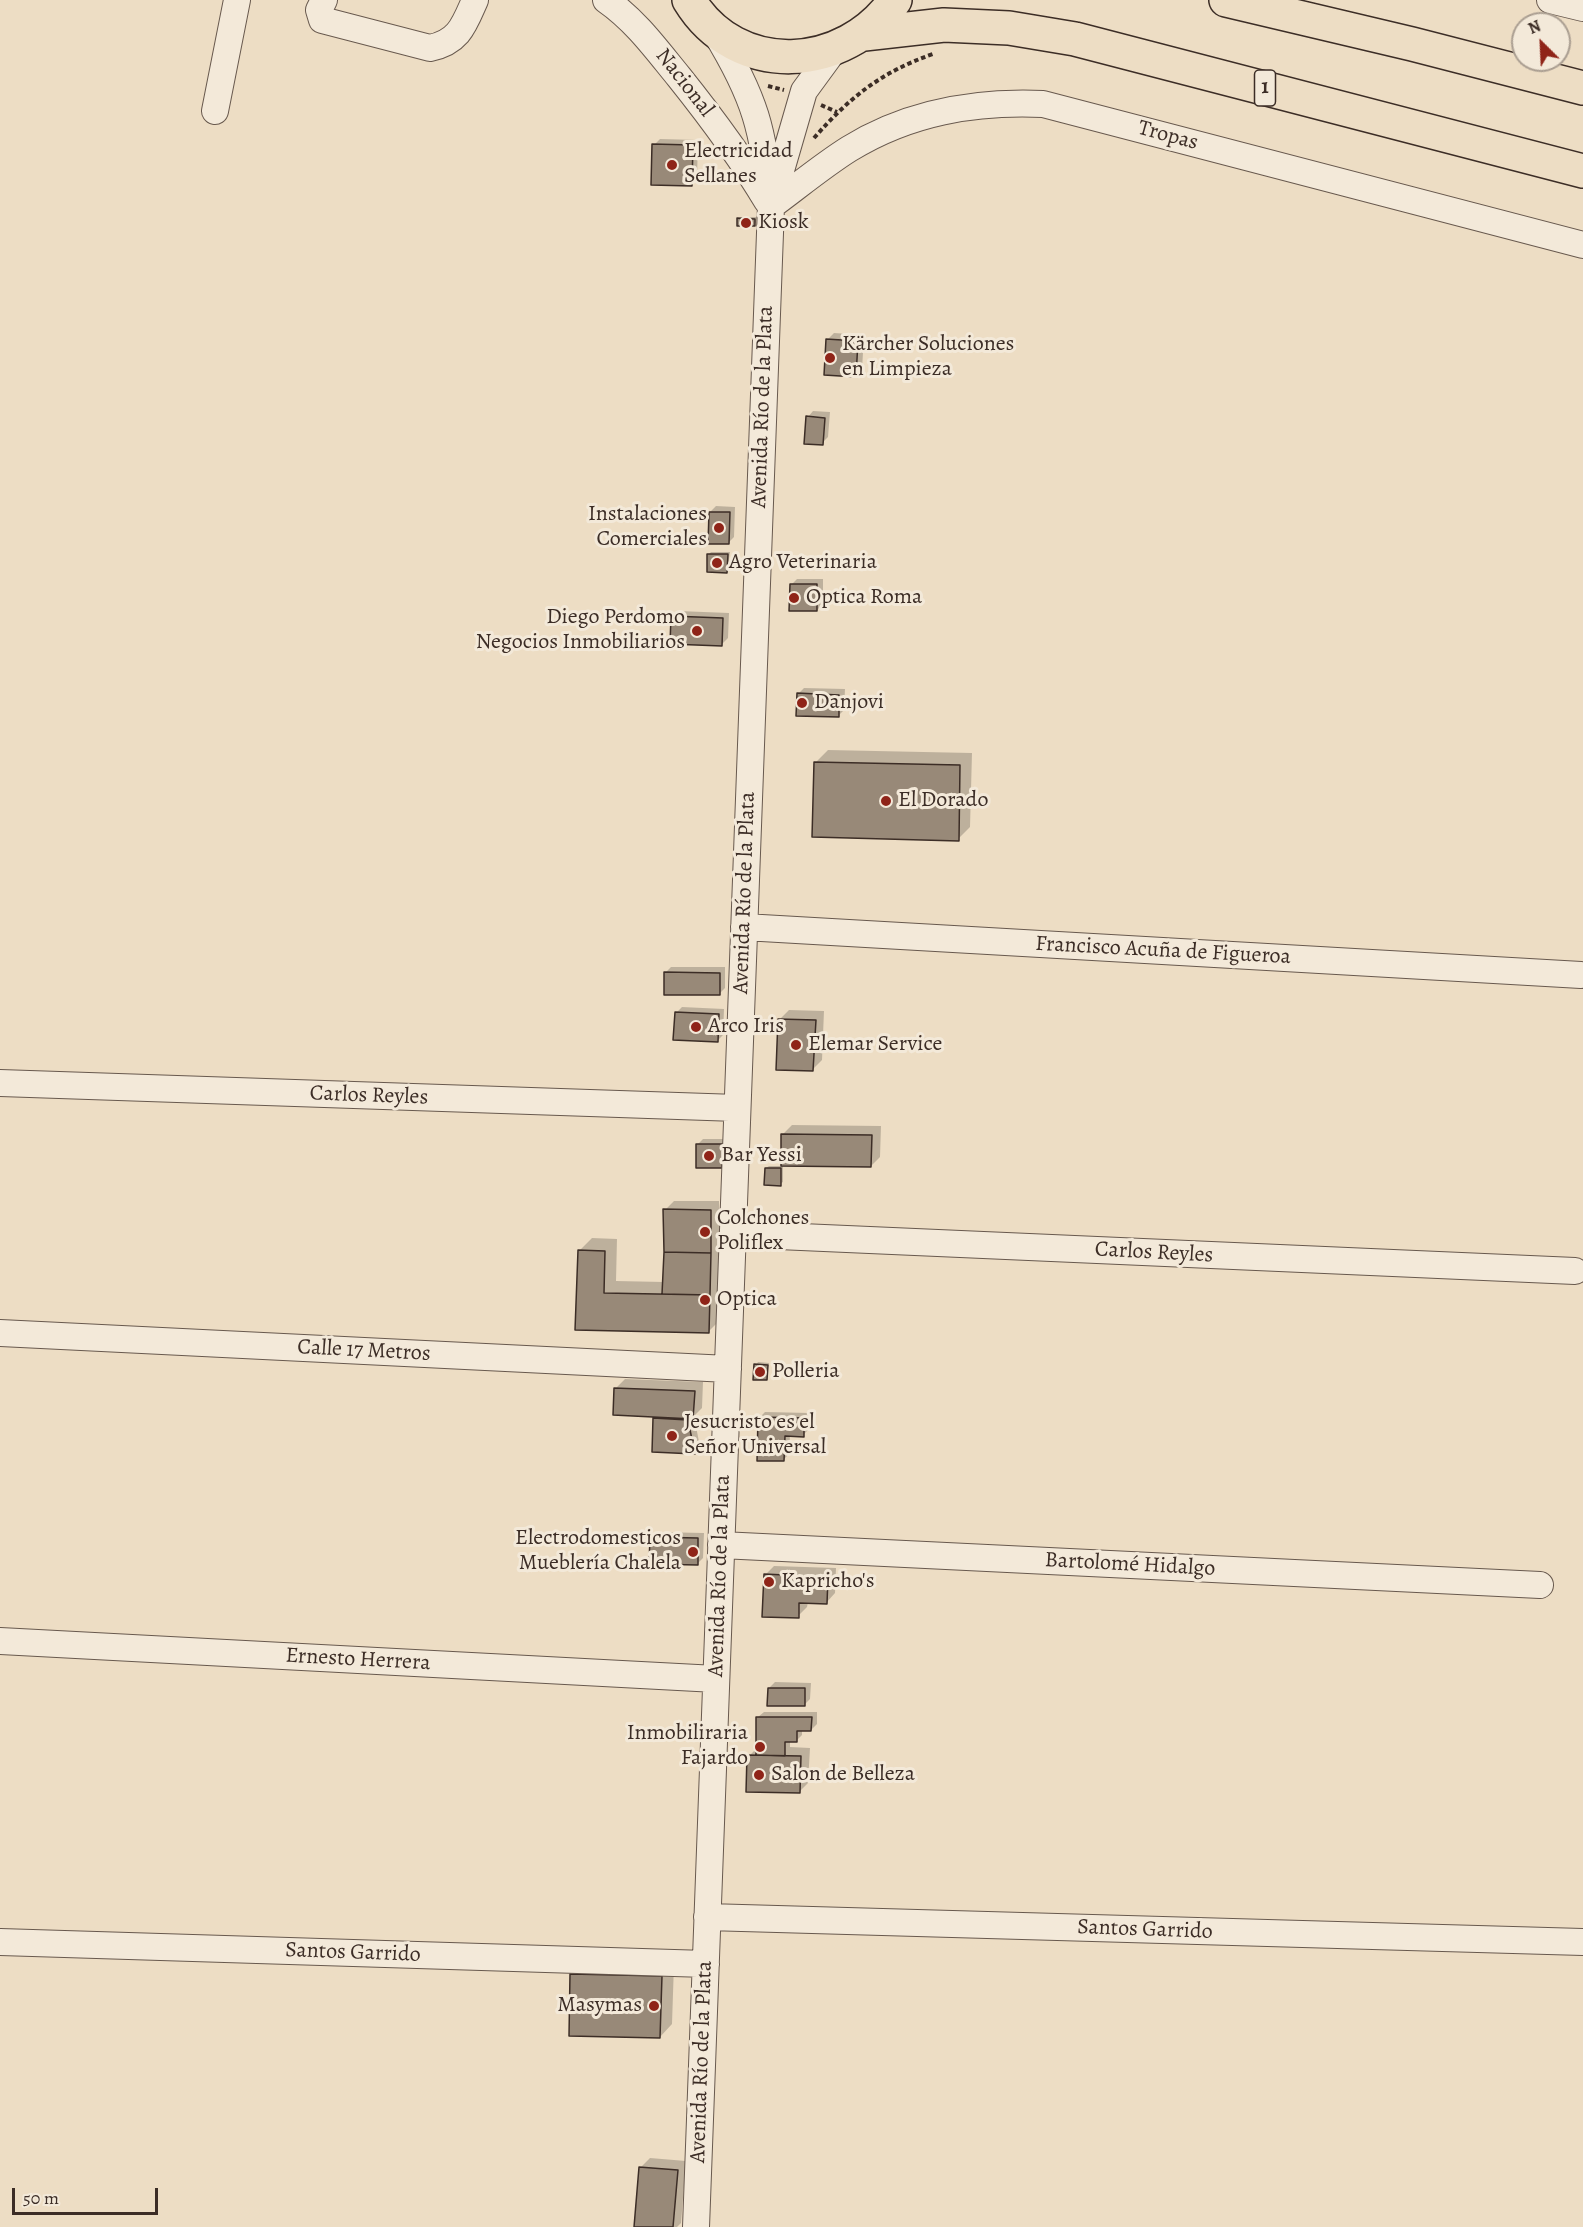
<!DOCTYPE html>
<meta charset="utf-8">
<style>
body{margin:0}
#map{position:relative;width:1583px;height:2227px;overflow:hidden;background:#edddc4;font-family:Alegreya,serif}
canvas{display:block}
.north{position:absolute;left:1511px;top:12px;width:60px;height:60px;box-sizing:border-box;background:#f3e9d9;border:2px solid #aa9e91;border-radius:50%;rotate:336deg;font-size:16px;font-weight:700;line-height:24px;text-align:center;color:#3c2d26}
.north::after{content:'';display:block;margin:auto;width:21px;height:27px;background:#8f2418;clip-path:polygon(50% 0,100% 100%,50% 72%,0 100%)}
.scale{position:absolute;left:12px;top:2188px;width:146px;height:27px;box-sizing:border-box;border:3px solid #3c2d26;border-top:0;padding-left:8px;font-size:18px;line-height:21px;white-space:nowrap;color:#3c2d26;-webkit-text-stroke:4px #f3e9d9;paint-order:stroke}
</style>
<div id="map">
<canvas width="1583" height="2227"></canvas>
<div class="north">N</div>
<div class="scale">50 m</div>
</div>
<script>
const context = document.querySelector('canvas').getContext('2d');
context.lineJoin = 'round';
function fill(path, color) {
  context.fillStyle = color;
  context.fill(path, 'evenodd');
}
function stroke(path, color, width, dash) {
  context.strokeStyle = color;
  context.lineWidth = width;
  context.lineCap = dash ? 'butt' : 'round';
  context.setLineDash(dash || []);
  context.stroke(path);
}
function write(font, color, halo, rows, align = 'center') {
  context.font = font + ' Alegreya,serif';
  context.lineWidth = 6;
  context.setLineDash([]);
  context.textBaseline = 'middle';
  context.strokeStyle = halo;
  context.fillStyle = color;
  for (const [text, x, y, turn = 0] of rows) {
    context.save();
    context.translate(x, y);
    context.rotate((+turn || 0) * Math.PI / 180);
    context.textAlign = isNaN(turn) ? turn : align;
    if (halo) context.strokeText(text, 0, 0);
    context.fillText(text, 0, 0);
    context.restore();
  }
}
fill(new Path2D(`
 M660 139 698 140 697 178 691 184 654 145Z
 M741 217H757L756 222 754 225 739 219Z
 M834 333 864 335 862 370 856 376 828 339Z
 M813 411 830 412 828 437 822 443 808 417Z
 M716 506 735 507 734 537 728 543 710 512Z
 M711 552H730L727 571 709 554Z
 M797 579H823V604L817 610 791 585Z
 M678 611 729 613 728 638 722 644 672 617Z
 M804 688 845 689 844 710 838 716 798 694Z
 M828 750 972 753 970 827 958 839 816 762Z
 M671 967H725V988L719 994 665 973Z
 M682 1007 724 1009 723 1035 717 1041 676 1013Z
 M789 1010 824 1011 822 1060 813 1069 780 1019Z
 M792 1125 881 1126 880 1157 871 1166 783 1164V1182L780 1184 766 1168 769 1166H782L783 1134Z
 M703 1139H727V1161L721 1167 697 1145Z
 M674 1201H719L721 1319 708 1332 577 1328 579 1251 592 1238 617 1239 616 1281 664 1282 665 1210Z
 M758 1362 769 1363 766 1379 756 1365Z
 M625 1379 703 1382 702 1408 694 1416 700 1447 694 1452 655 1419 658 1416 615 1389Z
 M765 1412 810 1413 809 1429 803 1435H790L789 1454 783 1460 759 1418Z
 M657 1532 704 1533 703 1558 697 1564 652 1538Z
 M774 1566 836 1568 835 1593 826 1603 808 1602 807 1607 798 1616 765 1575Z
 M775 1682 811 1683 810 1699 804 1705 769 1688Z
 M764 1712H817V1724L811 1730H802V1735L796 1741H790V1747L810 1748 808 1783 799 1792 749 1756 758 1747V1717Z
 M584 1962 674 1964 672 2024 660 2037 572 1975Z
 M650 2158 686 2161 681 2223 677 2227H636L641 2167Z`), '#0003');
const building = new Path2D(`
 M652 144 693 145 692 186 651 185Z
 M737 218 755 219V226H737Z
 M826 339 858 341 856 377 824 375Z
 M806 416 825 418 823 445 804 444Z
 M709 512H730L729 544H708Z
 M707 554H728L727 573 707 572Z
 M790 584H817V611H789Z
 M671 616 723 618 722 646 670 644Z
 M797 693 839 695V717L796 716Z
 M814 762 960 765 959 841 812 837Z
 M664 972 720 973V995H664Z
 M675 1012 719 1014 718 1042 673 1040Z
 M778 1019 816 1020 813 1071 776 1070Z
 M781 1134 872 1135 871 1167 781 1166Z
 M696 1144H722V1168H696Z
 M765 1168H781V1186L764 1185Z
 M663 1209 711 1210V1253L664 1252Z
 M578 1250 605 1251 604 1293 710 1295 709 1333 575 1330Z
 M664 1252 711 1253 710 1295 662 1294Z
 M754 1364 768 1365 767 1380H753Z
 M614 1388 695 1391 693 1419 613 1415Z
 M758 1417 804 1418V1437L785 1436 784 1461H757Z
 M653 1418 688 1420 695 1454 652 1452Z
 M650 1537 698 1538V1565L649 1564Z
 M764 1574 828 1577 827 1604 799 1603V1618L762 1617Z
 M768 1688H805V1706H767Z
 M756 1717H812L811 1731H797V1742H785V1756L756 1755Z
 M747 1755 801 1756 800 1793 746 1792Z
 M570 1974 662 1976 660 2038 569 2036Z
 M639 2167 678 2170 673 2227H634Z`);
fill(building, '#988978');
stroke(building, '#3c2d26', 1.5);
const minor = new Path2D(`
 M324 0 319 10 322 20 430 48C459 42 464 25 475 0
 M606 0C636 21 656 49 679 77 711 117 741 157 767 201
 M1550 0 1583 8
 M215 111 237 0
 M775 191 804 91 834 50
 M771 206C797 187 822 166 849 149 909 112 974 101 1043 104L1583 245
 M744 927 1581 975
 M0 1083 737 1108
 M733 1234 1575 1271
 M0 1333 728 1369
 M721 1545 1540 1585
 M0 1641 716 1679
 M707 1917 1583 1942
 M0 1942 706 1964
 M696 2227 771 206C764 131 755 97 715 32`);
const highway = new Path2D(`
 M689 0C737 79 845 72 895 0
 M1226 0 1412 44 1583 88
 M864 34 944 25 1009 28 1075 39 1583 171`);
stroke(minor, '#68594e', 28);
stroke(highway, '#3c2d26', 36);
stroke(new Path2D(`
 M768 86 784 90
 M821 105 837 112
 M814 138C849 98 881 72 933 54`), '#3c2d26', 4, [4.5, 3]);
stroke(minor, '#f3e9d9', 26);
stroke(highway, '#edddc4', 33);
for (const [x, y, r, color] of [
 [672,165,6,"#8f2418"],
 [746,223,6,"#8f2418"],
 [830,358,6,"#8f2418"],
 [719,528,6,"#8f2418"],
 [717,563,6,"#8f2418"],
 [794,598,6,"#8f2418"],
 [697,631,6,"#8f2418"],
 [802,703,6,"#8f2418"],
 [886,801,6,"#8f2418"],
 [696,1027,6,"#8f2418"],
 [796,1045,6,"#8f2418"],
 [709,1156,6,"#8f2418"],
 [705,1232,6,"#8f2418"],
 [705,1300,6,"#8f2418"],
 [760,1372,6,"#8f2418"],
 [672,1436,6,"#8f2418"],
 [693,1552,6,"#8f2418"],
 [769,1582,6,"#8f2418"],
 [760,1747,6,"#8f2418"],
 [759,1775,6,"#8f2418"],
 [654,2006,6,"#8f2418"]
]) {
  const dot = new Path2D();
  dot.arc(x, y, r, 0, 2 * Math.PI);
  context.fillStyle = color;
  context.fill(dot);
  stroke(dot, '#f3e9d9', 2);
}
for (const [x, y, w] of [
 [1265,88,21]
]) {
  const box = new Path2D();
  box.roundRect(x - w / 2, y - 18, w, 36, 4.5);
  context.fillStyle = '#f3e9d9';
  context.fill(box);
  stroke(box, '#3c2d26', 1.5);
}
write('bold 21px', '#3c2d26', null, [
 ["1",1265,88]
]);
write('22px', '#3c2d26', '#f3e9d9', [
 ["Nacional",684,83,52],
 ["Tropas",1168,136,15],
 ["Avenida Río de la Plata",763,407,-88],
 ["Avenida Río de la Plata",745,893,-88],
 ["Francisco Acuña de Figueroa",1163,951,3],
 ["Carlos Reyles",369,1096,2],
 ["Carlos Reyles",1154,1253,3],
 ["Calle 17 Metros",364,1351,3],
 ["Bartolomé Hidalgo",1130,1565,3],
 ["Avenida Río de la Plata",720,1576,-88],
 ["Ernesto Herrera",358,1660,3],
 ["Santos Garrido",1145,1930,2],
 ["Santos Garrido",353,1953,2],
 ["Avenida Río de la Plata",702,2062,-88]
]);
write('22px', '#3c2d26', '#f3e9d9', [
 ["Electricidad",684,152],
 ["Sellanes",684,177],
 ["Kiosk",758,223],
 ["Kärcher Soluciones",842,345],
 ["en Limpieza",842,370],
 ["Instalaciones",707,515,"right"],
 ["Comerciales",707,540,"right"],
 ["Agro Veterinaria",729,563],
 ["Optica Roma",806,598],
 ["Diego Perdomo",685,618,"right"],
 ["Negocios Inmobiliarios",685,643,"right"],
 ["Danjovi",814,703],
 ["El Dorado",898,801],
 ["Arco Iris",708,1027],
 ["Elemar Service",808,1045],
 ["Bar Yessi",721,1156],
 ["Colchones",717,1219],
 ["Poliflex",717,1244],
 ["Optica",717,1300],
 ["Polleria",772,1372],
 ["Jesucristo es el",684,1423],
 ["Señor Universal",684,1448],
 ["Electrodomesticos",681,1539,"right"],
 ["Mueblería Chalela",681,1564,"right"],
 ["Kapricho's",781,1582],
 ["Inmobiliraria",748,1734,"right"],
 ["Fajardo",748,1759,"right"],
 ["Salon de Belleza",771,1775],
 ["Masymas",642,2006,"right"]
], 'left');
</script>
